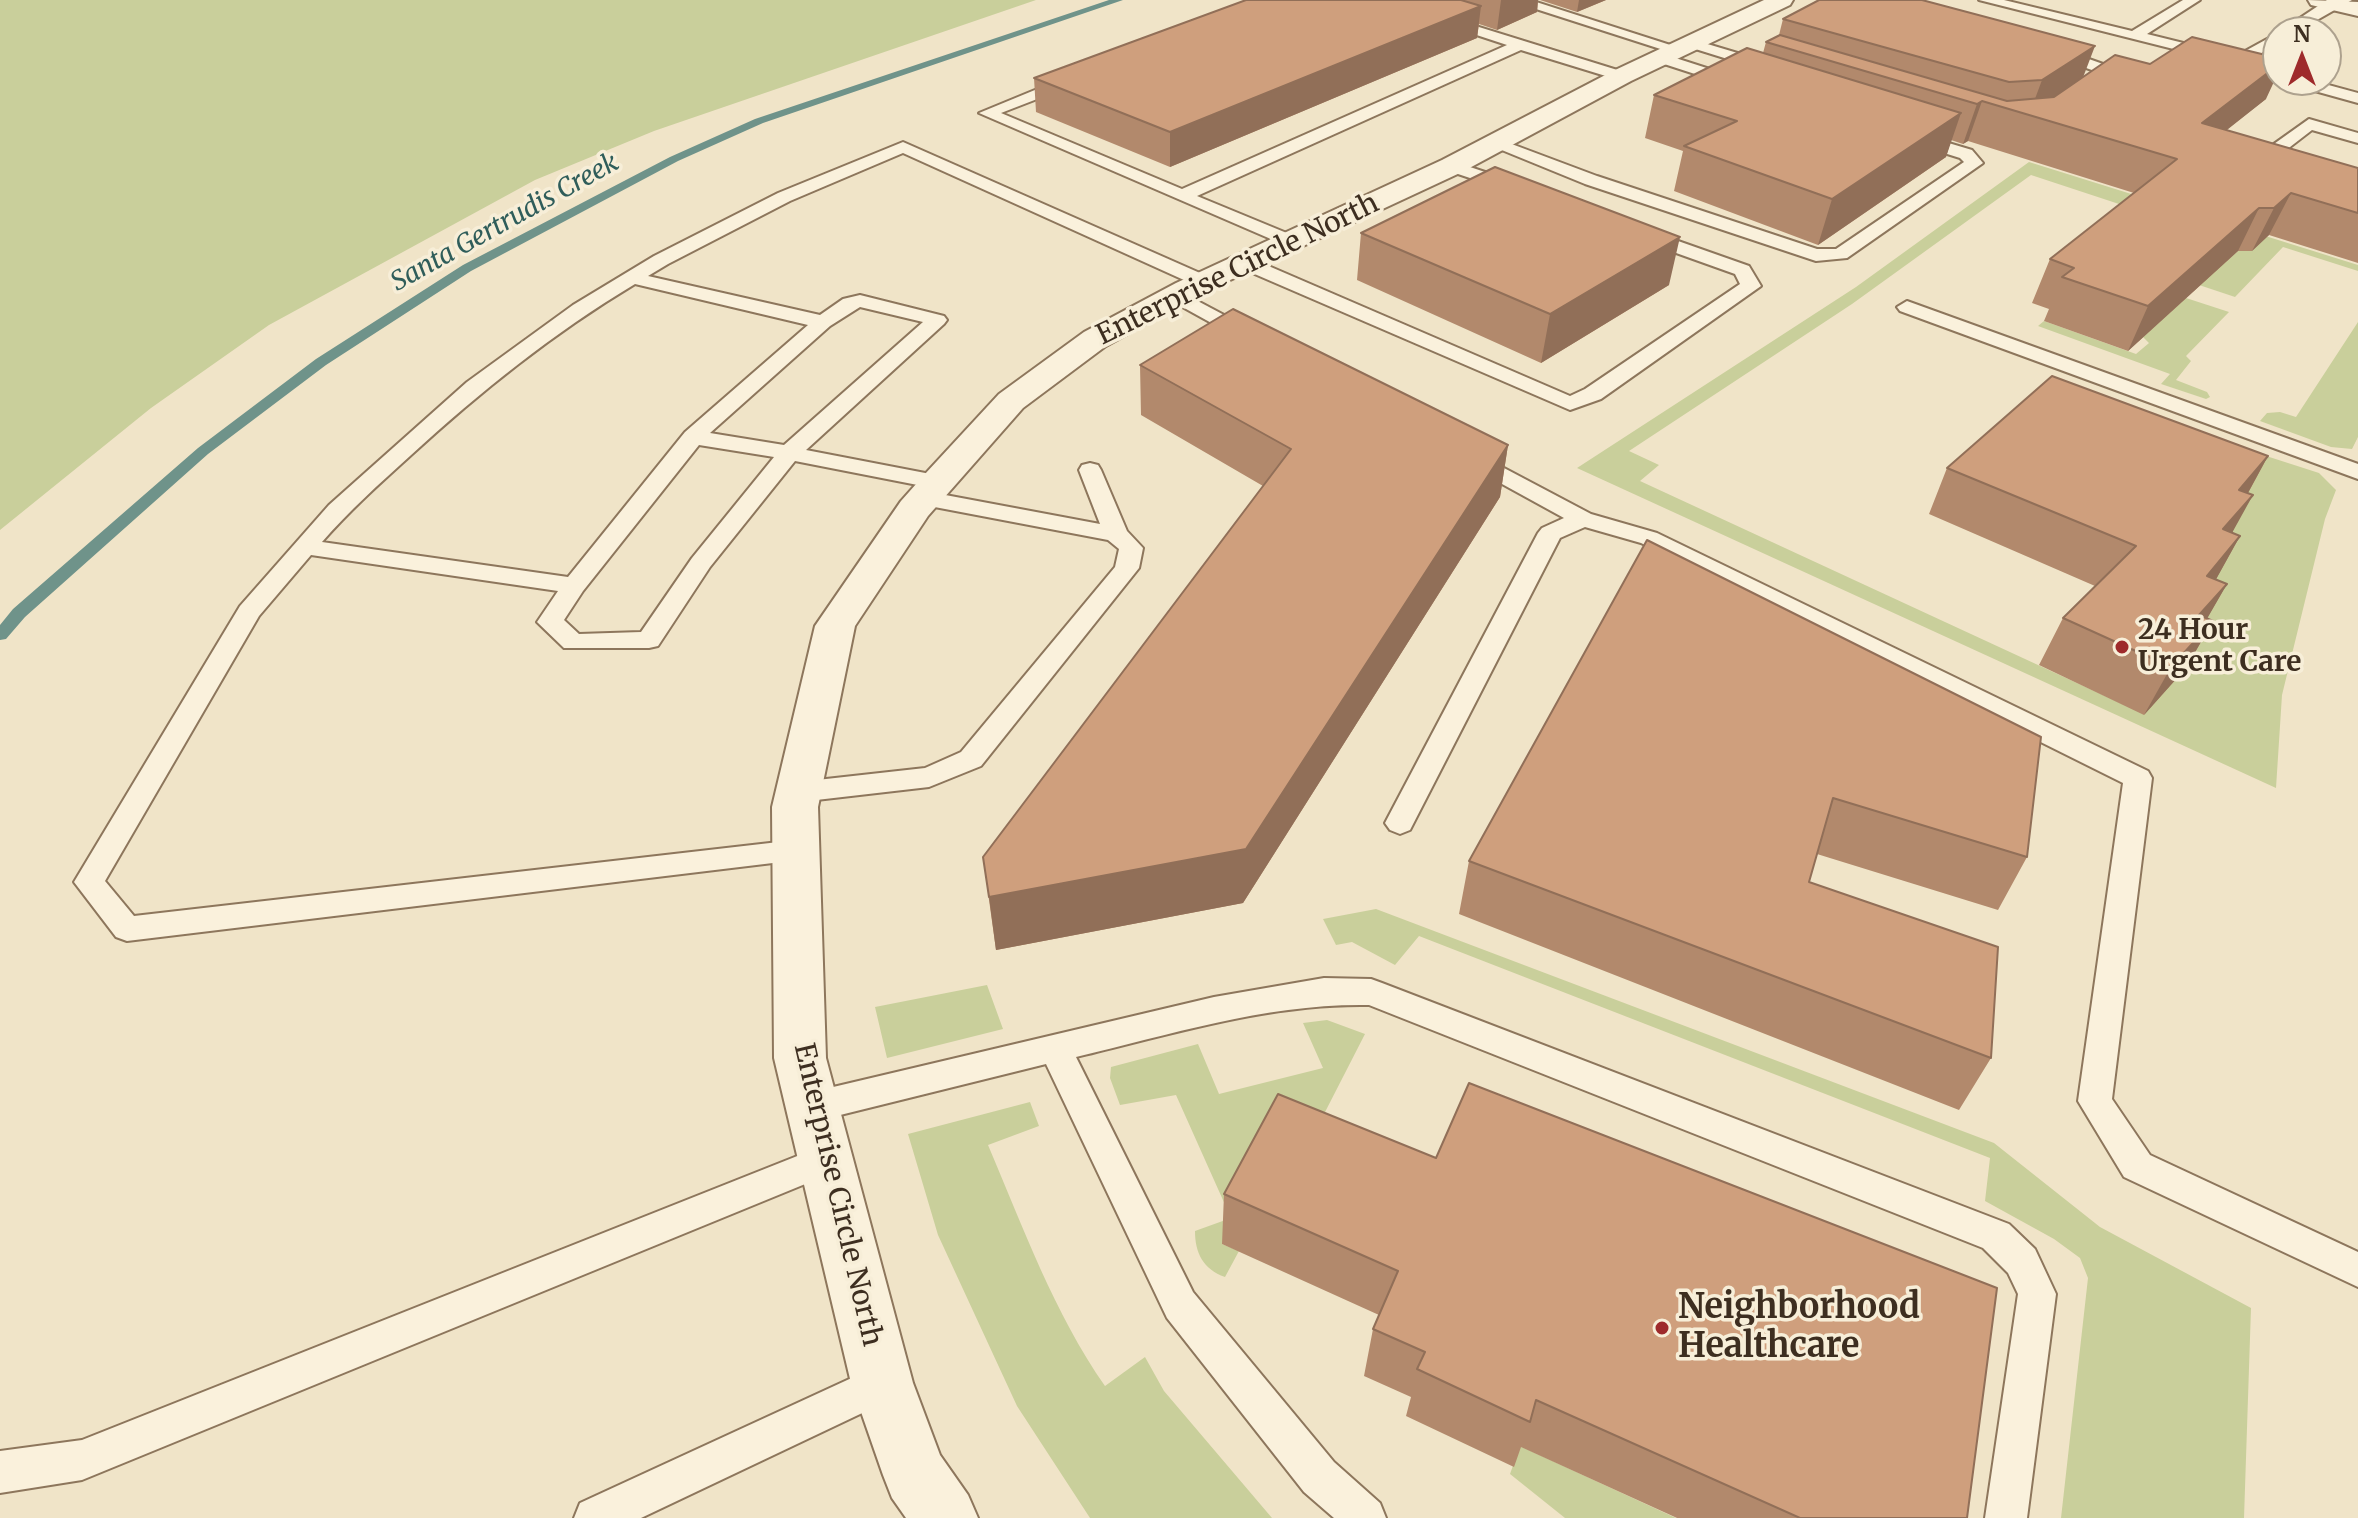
<!DOCTYPE html>
<style>
body{margin:0}
#map{position:relative;width:2358px;height:1518px;overflow:hidden;background:#f0e4c8;font-family:Merriweather,serif}
canvas{display:block}
.north{position:absolute;left:2262px;top:16px;width:80px;height:80px;box-sizing:border-box;background:#f7eed8;border:2px solid #ada18e;border-radius:50%;rotate:0deg;font-size:22px;font-weight:700;line-height:32px;text-align:center;color:#3d2e20}
.north::after{content:'';display:block;margin:auto;width:28px;height:36px;background:#9e2a2b;clip-path:polygon(50% 0,100% 100%,50% 72%,0 100%)}
</style>
<div id="map">
<canvas width="2358" height="1518"></canvas>
<div class="north">N</div>
</div>
<script>
const context = document.querySelector('canvas').getContext('2d');
context.lineJoin = 'round';
function fill(path, color) {
  context.fillStyle = color;
  context.fill(path, 'evenodd');
}
function stroke(path, color, width, dash) {
  context.strokeStyle = color;
  context.lineWidth = width;
  context.lineCap = dash ? 'butt' : 'round';
  context.setLineDash(dash || []);
  context.stroke(path);
}
function write(font, color, halo, rows, align = 'center') {
  context.font = font + ' Merriweather,serif';
  context.lineWidth = 7;
  context.setLineDash([]);
  context.textBaseline = 'middle';
  context.strokeStyle = halo;
  context.fillStyle = color;
  for (const [text, x, y, turn = 0] of rows) {
    context.save();
    context.translate(x, y);
    context.rotate((+turn || 0) * Math.PI / 180);
    context.textAlign = isNaN(turn) ? turn : align;
    if (halo) context.strokeText(text, 0, 0);
    context.fillText(text, 0, 0);
    context.restore();
  }
}
fill(new Path2D(`
 M0 0H1036L654 131 535 180 269 325 151 408 0 530Z
 M2029 162 2358 265V271L2283 247 2235 297 2199 285 2238 251H2252L2091 228 2119 204 2031 175 1852 304 1629 451 1659 465 1640 481 2144 714 2229 444 2319 473 2336 490 2325 519 2282 695 2276 788 1577 468 1856 287Z
 M2186 298 2229 312 2186 356 2191 361 2176 380 2207 392 2210 397 2206 399 2161 384 2170 374 2038 326 2044 321 2136 354 2149 343 2143 337Z
 M2358 322V437L2352 449 2331 447 2260 421 2267 413 2280 412 2296 417Z
 M1376 909 1994 1143 2100 1227 2251 1308 2244 1518H2061L2088 1278 2080 1258 2054 1239 1985 1201 1990 1158 1419 936 1395 965 1352 942 1336 945 1323 919Z
 M987 985 1003 1029 887 1058 875 1007Z
 M1327 1020 1365 1034 1302 1157 1274 1146 1222 1244 1239 1251 1225 1277C1203 1269 1195 1253 1195 1231L1231 1218 1176 1095 1120 1105 1110 1078 1111 1067 1198 1044 1219 1094 1323 1068 1303 1023Z
 M1030 1102 1039 1126 988 1145C1023 1227 1054 1313 1105 1386L1145 1357 1164 1391 1272 1518H1090L1017 1406 938 1235 908 1134Z
 M1520 1446 1676 1518H1565L1510 1474Z`), '#c9cf9b');
fill(new Path2D(`
 M1109 0H1123L763 123 678 161 471 271 326 365 208 454 25 617 6 639 0 640V625L13 609 198 448 316 359 463 265 670 157 755 119Z`), '#6f938a');
const service = new Path2D(`
 M1370 0H1392L1627 73 1630 76 1622 81 1521 50 1197 196 1294 236 1296 240 1294 244 1287 246 979 113 1064 78H1076V84L1001 113 1182 189 1507 45Z
 M1508 0H1530L1689 51 1686 54H1676Z
 M1979 0H2004L2132 31 2183 0H2200L2147 34 2236 56 2278 33V43L2250 60 2278 71V80H2281L2273 79 2233 64Z
 M2327 0H2352L2296 32H2279Z
 M1694 40 1771 63 1774 66 1766 71 1689 47 1687 44Z
 M2052 46 2120 70 2123 73 2105 87H2093V81L2103 74 2047 54V48Z
 M1663 54 1744 80 1746 83 1738 88 1658 62 1655 59Z
 M2284 80H2310L2358 93V103L2286 83Z
 M2309 119 2358 133V143L2312 130 2268 164V171L2250 169 2247 165 2250 161Z
 M1915 133 1972 150 1983 163 1847 258 1816 261 1585 184 1487 144 1489 140H1501L1597 176 1817 249H1836L1964 162 1960 158 1909 142 1907 138Z
 M903 142 1209 277 1212 281 1209 285H1195L903 153 790 201 668 264 648 276 820 315 843 299 860 295 944 316 947 320 944 324 806 450 946 477 949 482 946 487 938 489 795 461 710 567 658 646 649 648H564L537 622 558 591 311 555 259 616 105 881 134 916 796 840 806 843 811 851 806 859 127 941 116 937 74 882 240 606 329 505 467 382 573 305 654 256 778 193ZM635 284 808 325 685 432 568 577 322 542C349 511 379 484 410 456 481 391 552 334 635 284ZM860 307 923 322 784 445 710 433 830 326ZM699 445 774 457 692 558 641 632 579 634 564 620 583 591Z
 M1452 161 1521 184 1524 188 1515 193 1446 170 1443 166 1446 162Z
 M1644 229 1749 266 1761 286 1601 399 1570 410 1236 266 1234 262 1236 258H1250L1570 396 1585 389 1740 284 1735 274 1637 239 1635 235 1637 231Z
 M1175 289 1258 333 1261 337 1251 343 1244 341 1168 299 1165 295 1168 291Z
 M1907 301 2358 464V479L1900 311 1897 307Z
 M1470 450 1591 514 1657 533 2148 771 2152 778 2112 1099 2150 1155 2358 1252V1287L2124 1177 2078 1101 2123 783 1641 543 1585 527 1560 538 1410 830 1400 834 1390 830 1385 823 1538 533 1542 528 1564 518 1462 462 1459 457Z
 M1090 463 1098 465 1101 470 1127 531 1143 548 1139 568 981 766 929 787 799 802 789 799 785 792 789 785 799 782 925 768 961 752 1115 567 1119 549 1108 540 924 505 916 503 912 498 916 493 924 491 1100 524 1079 470 1082 465Z
 M1324 978 1371 979 1382 983 2009 1224 2035 1249 2056 1294 2027 1518H1985L2018 1294 2008 1273 1983 1248 1369 1005C1270 1003 1172 1034 1076 1057L1193 1292 1334 1462 1380 1503 1386 1518H1334L1304 1492 1167 1318 1046 1064 812 1122 800 1117 795 1107 800 1097 812 1092 1214 997Z
 M825 1145 837 1149 843 1160 837 1171 82 1480 0 1493V1451L82 1440Z
 M882 1364 896 1369 902 1383 896 1397 641 1518H574L580 1503Z`);
const tertiary = new Path2D(`
 M1764 0H1793L1790 5 1631 81 1462 172 1198 295 1106 346 1023 408 928 516 855 626 818 807 826 1058 913 1383 940 1455 968 1495 978 1518H906L892 1498 883 1475 851 1383 774 1058 772 807 815 626 901 501 925 474 999 394 1084 332 1176 283 1442 160 1613 71Z
 M2308 0 2358 2V16L2311 5Z`);
stroke(service, '#8d765c', 4);
stroke(tertiary, '#8d765c', 4);
fill(service, '#faf1dc');
fill(tertiary, '#faf1dc');
fill(new Path2D(`
 M1246 0H1538L1537 12 1497 30 1479 24 1477 38 1170 167 1036 112 1034 78Z
 M1540 0H1606L1577 12Z
 M1783 19 2083 77 2266 99 2226 130 2358 168V263L2269 235 2252 251H2238L2128 351 2044 321 2049 309 2032 303 2050 259 2134 193 1968 141 1963 144 1951 140 1946 157 1818 245 1674 191 1683 151 1645 138 1654 95 1763 53 1766 42 1779 35Z
 M1361 233 1669 285 1541 363 1357 280Z
 M1140 365 1508 445 1500 497 1243 903 996 950 983 857 1263 486 1141 415Z
 M2268 456 2248 493 2232 533 2240 536 2216 579 2227 584 2207 618 2213 621 2186 668 2144 715 2039 665 2063 618 2095 586 1929 514 1947 468Z
 M1647 540 2027 857 1998 910 1817 854 1809 882 1991 1058 1959 1110 1459 914 1469 861Z
 M1224 1194 1967 1518H1677L1521 1447 1514 1467 1406 1416 1411 1397 1364 1376 1373 1329 1379 1315 1222 1244Z`), '#b2896c');
fill(new Path2D(`
 M1501 0H1538L1537 12 1497 30Z
 M1579 0H1606L1577 12Z
 M1481 6 1477 38 1170 167V132Z
 M2095 46 2079 88 2029 115 2042 80Z
 M2278 65V73L2266 99 2184 164 2202 123Z
 M1982 101 1968 141 1963 144 1977 104Z
 M1961 113 1946 157 1818 245 1832 199Z
 M2291 193 2269 235 2252 251 2274 208Z
 M2259 208 2238 251 2128 351 2148 306Z
 M1680 237 1669 285 1541 363 1550 314Z
 M1508 445 1500 497 1243 903 996 950 989 897Z
 M2268 456 2243 502 2239 490Z
 M2253 495 2227 542 2223 529Z
 M2240 536 2214 583 2207 576Z
 M2227 584 2200 631 2199 615Z
 M2213 621 2186 668 2144 715 2171 667Z`), '#916f58');
const building = new Path2D(`
 M1246 0H1461L1481 6 1170 132 1034 78Z
 M1819 0H1922L2095 46 2042 80 2009 82 1783 19Z
 M1780 35 2007 101 2054 97 2115 55 2150 64 2192 37 2278 58V65L2202 123 2358 168V213L2291 193 2274 208H2259L2148 306 2062 277 2074 268 2050 259 2177 159 1982 101 1977 104 1766 42Z
 M1747 48 1961 113 1832 199 1684 146 1737 121 1654 95Z
 M1495 167 1680 237 1550 314 1361 233Z
 M1233 309 1508 445 1246 849 989 897 983 857 1291 449 1140 365Z
 M2052 376 2268 456 2239 490 2253 495 2223 529 2240 536 2207 576 2227 584 2199 615 2213 621 2171 667 2063 618 2136 546 1947 468Z
 M1647 540 2041 737 2027 857 1833 798 1809 882 1998 947 1991 1058 1469 861Z
 M1469 1083 1997 1288 1967 1518H1800L1536 1400 1530 1422 1417 1369 1425 1352 1373 1329 1398 1271 1224 1194 1278 1094 1436 1158Z`);
fill(building, '#cf9f7d');
stroke(building, '#916f58', 2);
for (const [x, y, r, color] of [
 [2122,647,8,"#9e2a2b"],
 [1662,1328,8,"#9e2a2b"]
]) {
  const dot = new Path2D();
  dot.arc(x, y, r, 0, 2 * Math.PI);
  context.fillStyle = color;
  context.fill(dot);
  stroke(dot, '#f7eed8', 3);
}
write('italic 26px', '#2f5d5a', '#f7eed8', [
 ["Santa Gertrudis Creek",505,223,-29]
]);
write('28px', '#3d2e20', '#f7eed8', [
 ["Enterprise Circle North",1238,270,-26],
 ["Enterprise Circle North",837,1195,77]
]);
write('bold 28px', '#3d2e20', '#f7eed8', [
 ["24 Hour",2138,631],
 ["Urgent Care",2138,663]
], 'left');
write('bold 34px', '#3d2e20', '#f7eed8', [
 ["Neighborhood",1678,1308],
 ["Healthcare",1678,1347]
], 'left');
</script>
